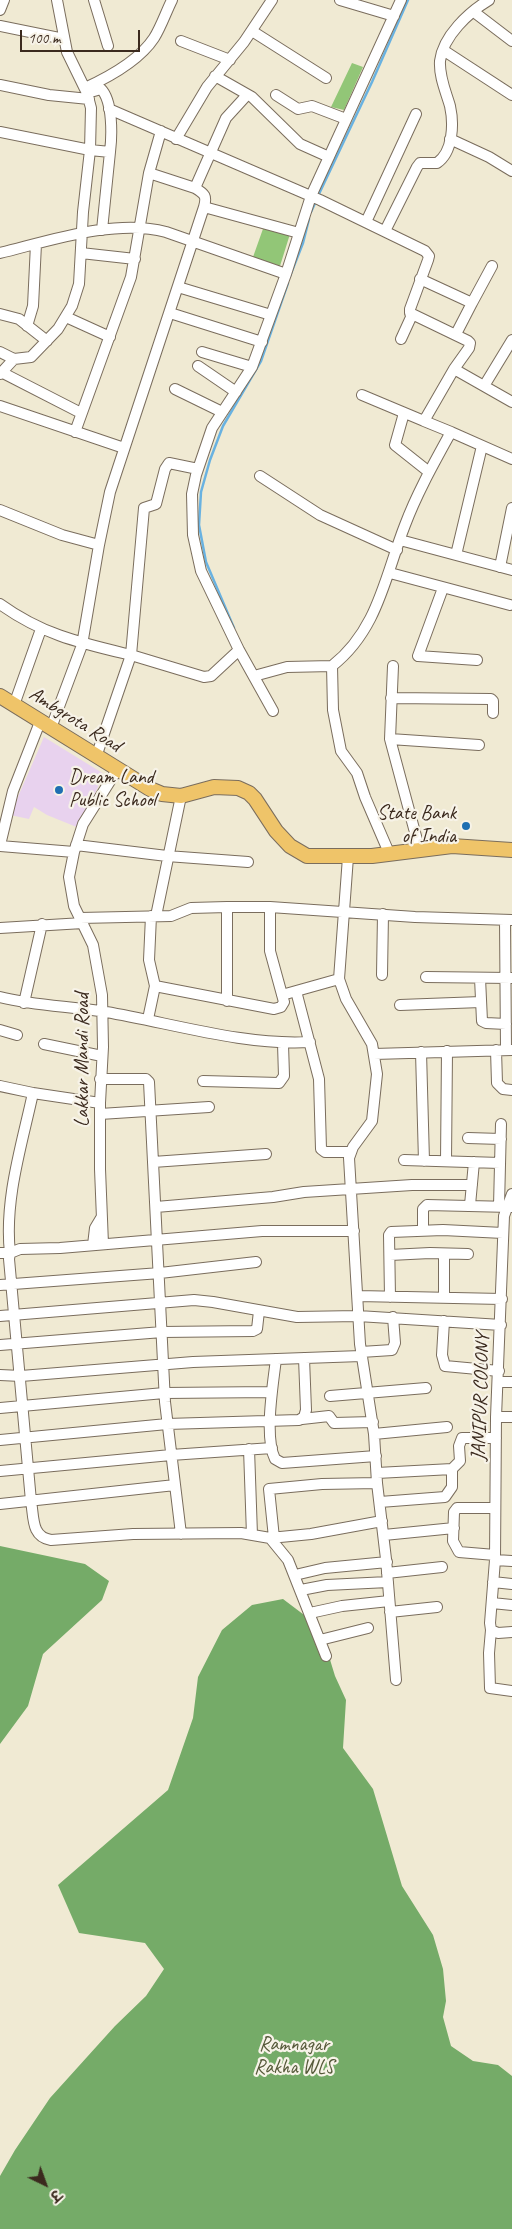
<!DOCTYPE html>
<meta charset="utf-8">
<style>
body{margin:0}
#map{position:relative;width:512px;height:2229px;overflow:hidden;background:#f0ead3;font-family:Caveat,"Playpen Sans Deva",sans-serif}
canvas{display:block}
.north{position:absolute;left:20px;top:2159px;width:50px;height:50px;-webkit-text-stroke:4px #f7f3e8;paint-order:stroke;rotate:138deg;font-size:14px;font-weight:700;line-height:20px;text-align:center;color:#3b2a1e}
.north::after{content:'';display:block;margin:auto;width:18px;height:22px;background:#3b2a1e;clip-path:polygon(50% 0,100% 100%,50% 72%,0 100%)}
.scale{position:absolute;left:20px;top:30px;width:120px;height:22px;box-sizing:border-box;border:2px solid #3b2a1e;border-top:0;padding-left:6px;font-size:15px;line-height:18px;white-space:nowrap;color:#3b2a1e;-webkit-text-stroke:4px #f7f3e8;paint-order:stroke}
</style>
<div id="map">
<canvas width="512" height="2229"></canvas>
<div class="north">उ</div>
<div class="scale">100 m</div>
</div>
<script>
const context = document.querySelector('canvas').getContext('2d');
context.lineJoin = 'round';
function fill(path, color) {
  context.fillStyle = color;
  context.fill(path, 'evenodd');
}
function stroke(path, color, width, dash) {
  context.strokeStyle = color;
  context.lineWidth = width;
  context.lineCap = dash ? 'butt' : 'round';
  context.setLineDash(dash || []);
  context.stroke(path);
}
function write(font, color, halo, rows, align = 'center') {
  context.font = font + ' Caveat,sans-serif';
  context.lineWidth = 4.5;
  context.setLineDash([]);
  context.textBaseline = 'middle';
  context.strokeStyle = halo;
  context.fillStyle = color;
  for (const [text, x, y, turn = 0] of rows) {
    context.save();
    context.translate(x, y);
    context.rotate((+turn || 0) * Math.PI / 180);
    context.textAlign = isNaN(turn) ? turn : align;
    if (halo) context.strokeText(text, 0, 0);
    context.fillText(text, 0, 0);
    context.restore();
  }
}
fill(new Path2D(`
 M44 737 104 774 79 828 47 815 34 807 29 819 10 815Z`), '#e8d2ee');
fill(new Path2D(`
 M352 63 363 67 344 110 331 107Z
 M264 226 290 234 280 266 253 257Z`), '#92c677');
fill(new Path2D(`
 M0 1546 85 1564 109 1581 102 1600 43 1654 28 1706 0 1744Z
 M283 1599 320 1627 335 1676 346 1700 343 1748 373 1789 402 1886 433 1935 443 1969 446 2001 443 2017 451 2046 473 2061 498 2065 512 2076V2229H0V2176L15 2150 50 2098 115 2026 146 1996 164 1969 145 1943 79 1933 58 1885 168 1790 193 1718 198 1677 222 1630 252 1605Z`), '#75ab68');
stroke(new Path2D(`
 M318 196 372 82 408 0
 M311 212 316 201
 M290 276 303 243 309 219
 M234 628 206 562 199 525 201 492 210 460 223 426 261 361 288 283`), '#69b2e1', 2.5);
const minor = new Path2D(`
 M94 0 108 46
 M340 0 394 16
 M0 10 4 0
 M474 12 512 41
 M0 26 64 39
 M252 31 326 78
 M181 41 230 60
 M443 50 512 95
 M215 76 252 97 300 144 329 157
 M0 85 49 95 89 99
 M85 88C109 77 139 61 154 38 161 27 166 12 172 0
 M87 93 101 89C113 101 112 136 110 152
 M276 95 298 109 312 106 346 119
 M109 109 320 200 425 251 429 256 428 260 410 309V313L468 341 470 343 469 348 454 369 512 402
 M0 132 90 150 110 152 102 230
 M176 139 207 87 244 42 272 0
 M450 139 489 157 512 171
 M149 173 161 131
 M195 188C205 194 207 196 204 207L299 233
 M366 222 416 114
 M385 231 417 167 420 163H437C453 152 454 124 450 106 446 92 439 77 440 61 443 36 469 12 489 0
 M0 253C49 241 116 218 166 232L286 274
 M81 253 135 259
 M420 279 472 303 456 334
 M178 287 271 315
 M472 303 492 266
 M170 313 262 342
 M0 314 19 319 47 341
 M66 317 110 337
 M27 326 33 306 36 244
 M401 339 412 315
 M0 352 14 359
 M202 352 252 367
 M198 366 236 392
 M1 372 81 413
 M0 374 14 359 31 357 58 329 72 306 79 284 83 212 90 150 91 108 87 93 67 52 57 0
 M484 386 512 340
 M175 389 222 412
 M362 395 424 421
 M0 406 124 448
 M404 413 395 445 429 472
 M75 432 131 277 149 173 195 188 226 118 247 95
 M451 432 512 459
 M260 476 320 515 397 550
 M0 510 62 535 99 545
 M400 540 512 570
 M456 555 482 446
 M500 567 512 508
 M390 573 510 605
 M443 588 418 656 477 660
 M0 604C43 635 81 643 131 655L144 508 156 504 165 469 169 463 198 469
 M332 666C378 630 385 576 405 525 417 493 434 463 451 432L424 421 454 369
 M393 666 390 739 420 851
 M254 676 287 667 332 666 333 710 341 751 357 773 365 797 390 855
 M391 698 491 699 493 701V713
 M14 705 41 629
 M273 711 239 650 201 571 193 535 192 494 196 475 212 428 252 367 286 274 311 196 401 0
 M51 728 82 645 99 545 110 492 204 207
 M390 739 479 745
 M96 757 131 655 204 677 211 676 239 650
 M0 845 13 791 40 722
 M76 845 167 856 248 862
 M0 846 74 852
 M348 857 339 979 346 999 372 1044 377 1074 372 1121 353 1147 349 1158 360 1344 374 1434 377 1483 386 1559 396 1680
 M227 907V1001
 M156 916 181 796
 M80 918 171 916 191 908 227 907H270L415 917 512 920
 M505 920 506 1050
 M0 928 83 923
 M382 975 383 914
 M426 977 511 978
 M480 978 482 1021 486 1023 506 1024
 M155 986 274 1009 281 1007 284 1002 270 951V907
 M296 991 319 1079 321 1149 325 1152H350
 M282 995 339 979
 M0 997C35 1006 71 1006 106 1012 171 1023 245 1046 310 1042
 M24 1003 42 924
 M400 1005 481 1002
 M148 1019 155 986 149 960 151 916
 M0 1030 17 1035
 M44 1044 102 1056
 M496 1050 497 1083 503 1089 512 1090
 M421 1052 424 1161
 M374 1054 512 1050
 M100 1079H146L149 1082 165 1402 181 1534
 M203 1081 279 1083 284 1076 283 1044
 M0 1086 33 1093 100 1103
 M100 1114 209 1107
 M468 1138 501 1139
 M404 1160 500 1163
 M446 1161 447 1051
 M153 1162 266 1154
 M512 1194 504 1216 496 1417 495 1560 490 1623 491 1630 498 1633 512 1632
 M470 1205 474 1162
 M499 1206 501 1124
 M156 1207 273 1197 304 1192 412 1185H472
 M423 1230V1209L427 1205 511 1207
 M103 1244 100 1169V1103L103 1047 102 995 93 945 74 906 69 877 74 852 83 824 117 770
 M93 1245 95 1228 101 1218
 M0 1253H10C4 1200 22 1144 33 1093
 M444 1254V1297
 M390 1255 430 1253 468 1254
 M0 1285 160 1273 256 1262
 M358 1296 502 1299
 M390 1297 389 1235 391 1232 443 1230 503 1233
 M0 1316 194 1300 213 1302 297 1317 358 1316 501 1325
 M444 1321 442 1355 445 1366 499 1371
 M0 1345 162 1332 253 1331 257 1329 259 1311
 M361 1352 392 1350 395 1343 393 1317
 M276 1359C273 1384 264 1437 275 1459L282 1463 376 1456
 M0 1375 21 1376 193 1362 361 1356
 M498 1382H512
 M330 1396 426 1388
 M0 1408 164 1393 272 1392
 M496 1417H512
 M302 1419 329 1416 334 1423 373 1422
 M374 1434 447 1427
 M0 1440 167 1424 299 1420 304 1417 306 1410 304 1358
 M249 1449 252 1535
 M0 1471 171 1455 272 1448
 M377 1473 452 1469 460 1461 459 1446 462 1438H496
 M380 1502 445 1497 452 1487V1469
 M0 1504 175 1485
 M384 1535 454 1528
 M270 1538 311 1534 382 1521
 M274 1538 269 1489 322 1484 377 1483
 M495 1555 459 1552 453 1541 454 1512 457 1508H495
 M495 1560 512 1561
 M387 1573 442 1567
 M295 1575 325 1568 387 1562
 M493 1582 512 1584
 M301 1590 327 1585 388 1582
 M492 1603 512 1605
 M390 1612 437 1607
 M310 1613 342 1606 389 1601
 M491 1630 489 1653 490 1688 512 1691
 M320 1640 368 1628
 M326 1656 288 1560 270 1538 241 1533 133 1534 51 1540C31 1537 34 1517 31 1501L9 1259 10 1253 20 1249 60 1248 262 1231H354`);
const major = new Path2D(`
 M0 696 150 789 162 794 181 796 214 787 238 788 249 793 255 799 276 831 290 846 307 856H372L452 846 512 850`);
stroke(minor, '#7a6d5d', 12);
stroke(major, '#7a6d5d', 16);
stroke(minor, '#fff', 10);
stroke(major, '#efc469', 14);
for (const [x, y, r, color] of [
 [59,790,5,"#1f6fb2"],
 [466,826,5,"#1f6fb2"]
]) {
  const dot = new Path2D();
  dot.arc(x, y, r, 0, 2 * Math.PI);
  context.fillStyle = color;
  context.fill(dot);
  stroke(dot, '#f7f3e8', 2);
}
write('20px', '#3b2a1e', '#f7f3e8', [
 ["Ambgrota Road",75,720,32],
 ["Lakkar Mandi Road",83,1060,-90],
 ["JANIPUR COLONY",481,1397,-88]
]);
write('20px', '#3b2a1e', '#f7f3e8', [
 ["Dream Land",69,778],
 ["Public School",69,801],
 ["State Bank",456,814,"right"],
 ["of India",456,837,"right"]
], 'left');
write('20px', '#555939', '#f7f3e8', [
 ["Ramnagar",294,2045],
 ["Rakha WLS",294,2068]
]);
</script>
